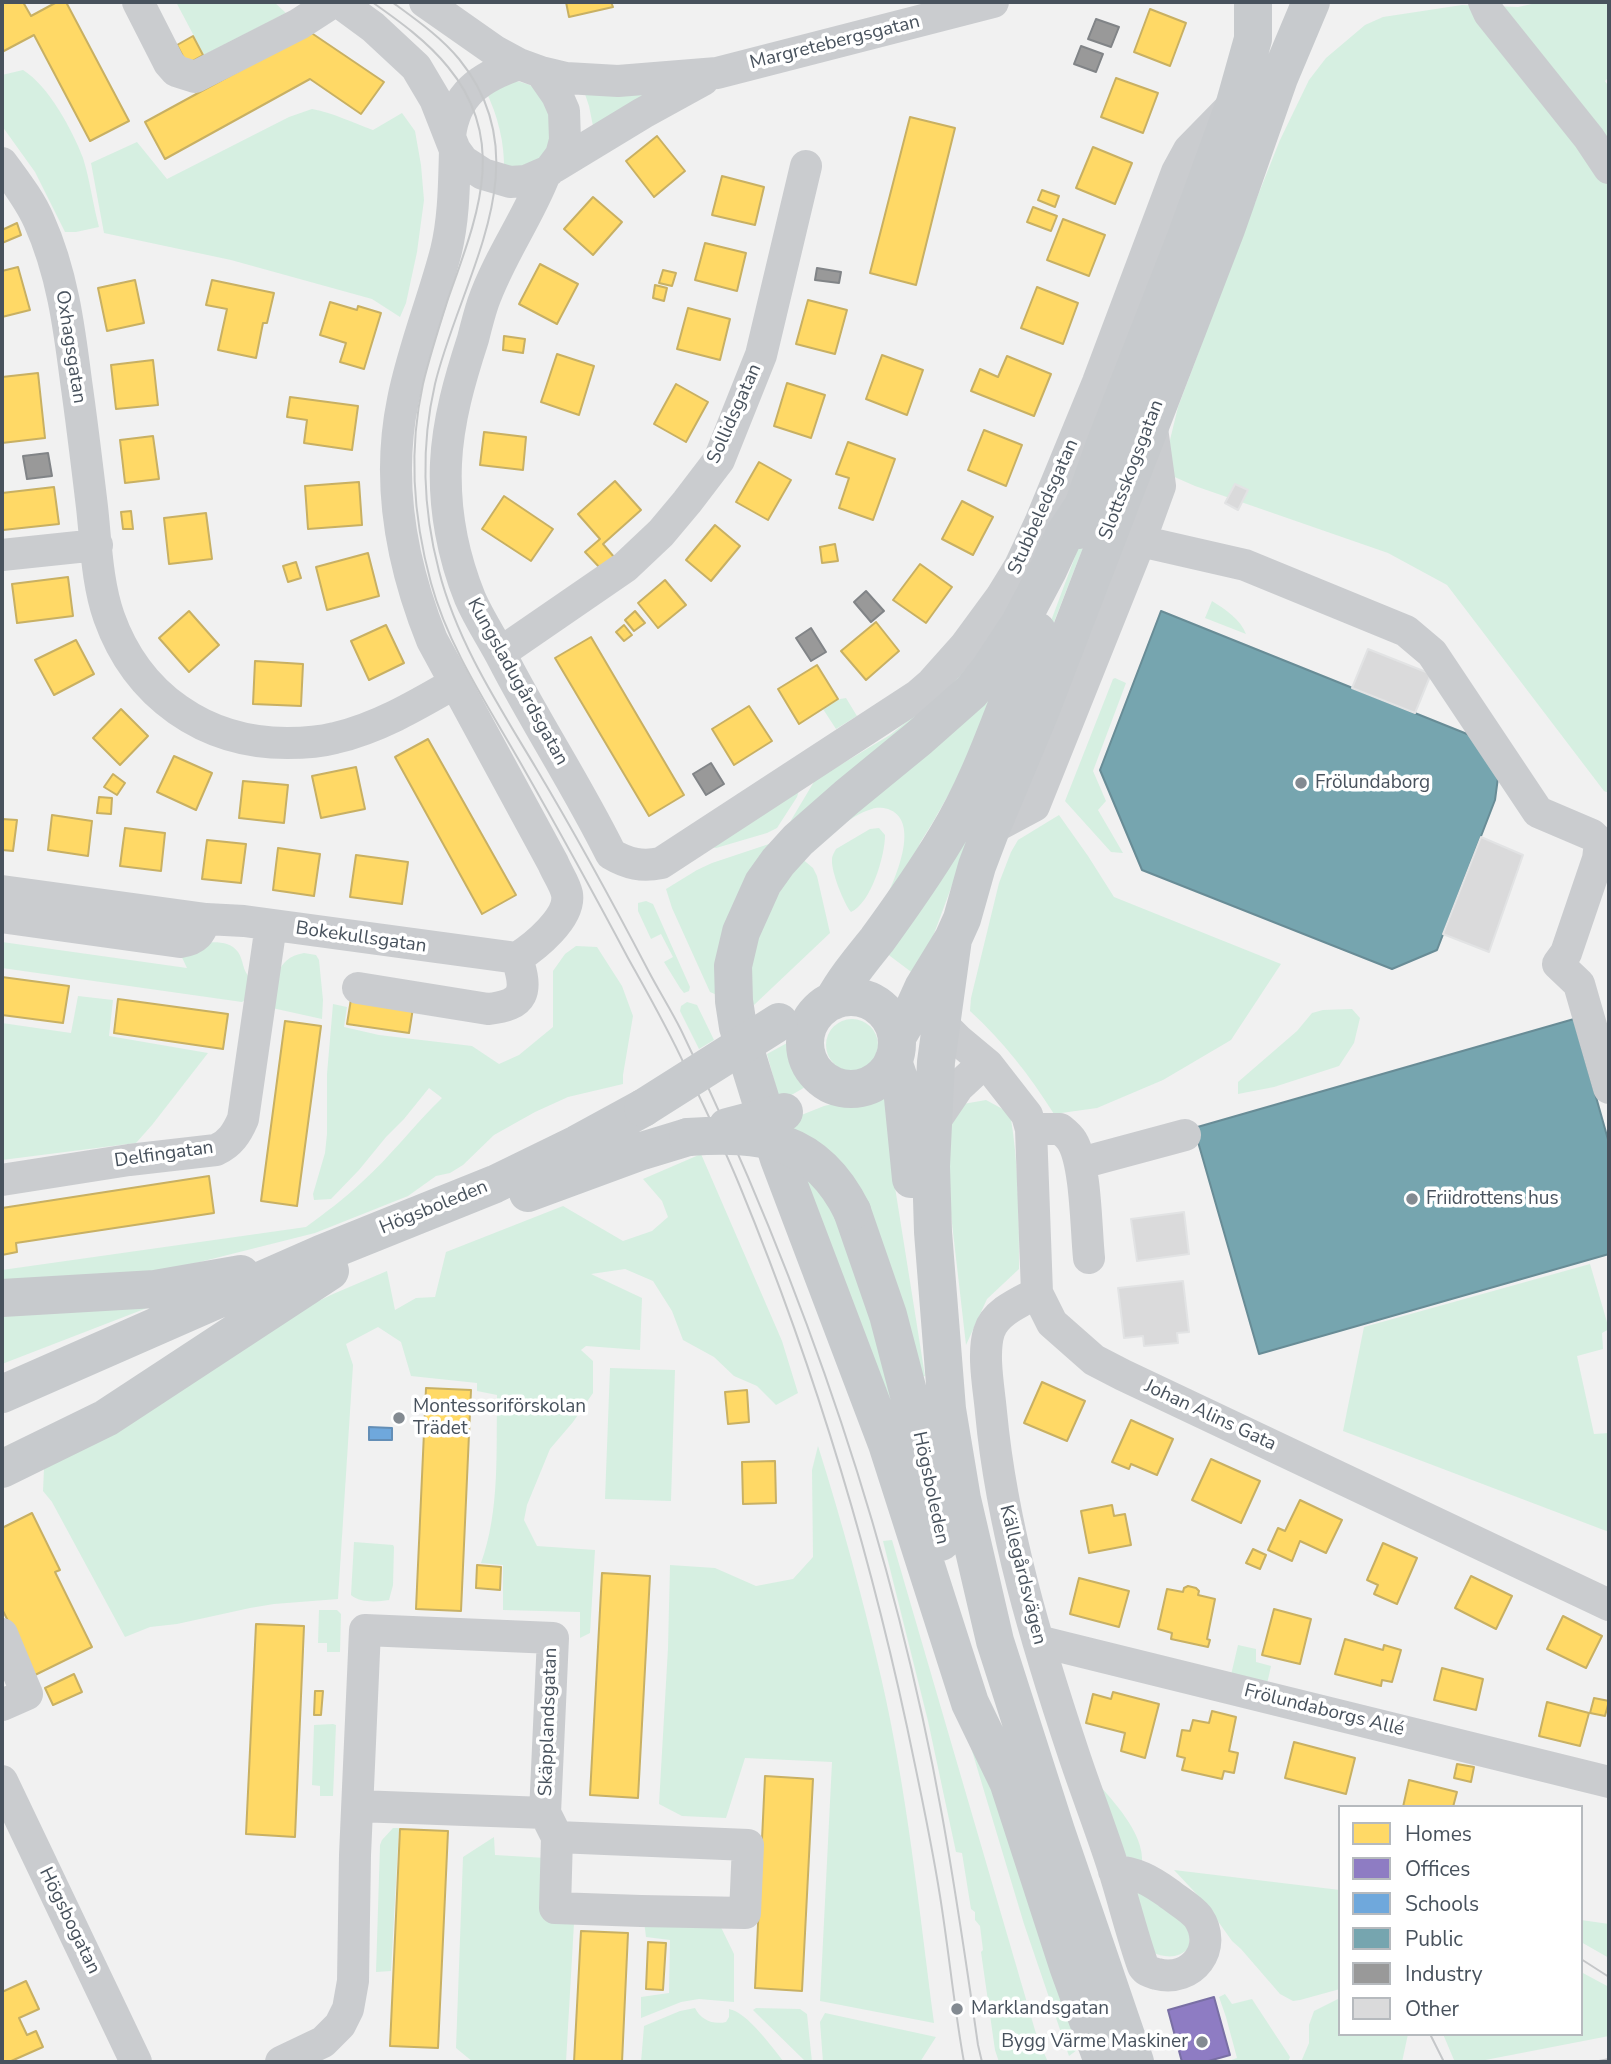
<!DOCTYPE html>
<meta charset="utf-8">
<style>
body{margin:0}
#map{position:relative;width:1611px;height:2064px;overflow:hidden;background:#f1f1f1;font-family:"Nunito Sans",sans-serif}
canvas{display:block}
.frame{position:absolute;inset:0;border:4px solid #48525d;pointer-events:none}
.legend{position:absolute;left:1338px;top:1805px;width:245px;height:231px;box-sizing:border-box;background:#fff;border:2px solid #b6babe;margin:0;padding:9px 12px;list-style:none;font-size:21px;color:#48525d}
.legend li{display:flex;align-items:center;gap:14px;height:35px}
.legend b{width:35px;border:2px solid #b6babe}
</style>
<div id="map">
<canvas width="1611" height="2064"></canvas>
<div class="frame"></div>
<ul class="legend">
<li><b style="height:19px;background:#ffd966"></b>Homes</li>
<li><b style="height:19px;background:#8e7cc3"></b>Offices</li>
<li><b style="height:19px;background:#6fa8dc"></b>Schools</li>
<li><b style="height:19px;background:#76a5af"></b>Public</li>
<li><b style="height:19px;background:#999"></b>Industry</li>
<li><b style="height:19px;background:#dadadb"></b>Other</li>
</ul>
</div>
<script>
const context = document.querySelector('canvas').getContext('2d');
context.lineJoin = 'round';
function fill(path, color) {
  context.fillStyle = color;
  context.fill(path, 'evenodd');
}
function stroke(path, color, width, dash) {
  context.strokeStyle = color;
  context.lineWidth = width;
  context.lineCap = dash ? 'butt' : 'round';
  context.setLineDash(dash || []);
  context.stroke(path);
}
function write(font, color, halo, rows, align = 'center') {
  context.font = font + ' "Nunito Sans",sans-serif';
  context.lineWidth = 7;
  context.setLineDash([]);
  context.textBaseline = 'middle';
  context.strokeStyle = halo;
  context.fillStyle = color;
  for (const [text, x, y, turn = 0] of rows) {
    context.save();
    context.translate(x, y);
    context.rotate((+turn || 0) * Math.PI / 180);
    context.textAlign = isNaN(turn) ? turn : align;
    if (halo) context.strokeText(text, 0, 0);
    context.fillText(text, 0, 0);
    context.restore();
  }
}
fill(new Path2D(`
 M176 2H274L286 13 204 55Z
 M1541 2H1609V77L1605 81 1609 87V793L1604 791 1447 585 1388 553 1195 486 1170 475V440L1178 407 1198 354 1223 283 1280 140 1309 80 1326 58 1365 25 1383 17 1462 5 1518 7Z
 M23 70C48 85 73 131 83 158 90 180 93 205 99 227L76 232H65L35 172 2 126V75Z
 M509 80C534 83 541 90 554 110L549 155 504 173C505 143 498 116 485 89Z
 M582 85 648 92 594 131 589 106Z
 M312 109C334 113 353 123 373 130L402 113 415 131 421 165 424 200 417 252 406 303 400 317 372 299 231 260 104 233 91 163 137 142 167 179 289 117Z
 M1246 129 961 861 918 977 882 950 1030 677 1079 546Z
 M1038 571 950 690 790 822 815 780 890 735 920 711Z
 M1212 601C1225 609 1241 620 1246 634L1205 618Z
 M1115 678 1126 683 1093 771 1106 801 1098 810 1123 853 1111 852 1065 801 1113 679Z
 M993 683 980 739 933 822 920 843 916 854 888 894C897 874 920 820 888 809 883 808 877 807 872 809 860 812 848 821 837 828Z
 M846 698 857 716 836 729 823 709 840 699Z
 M799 790 797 797 777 828 767 833 716 848 711 847Z
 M1059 815 1088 856 1114 897 1281 964 1231 1040 1163 1080 1097 1108 1054 1114C1030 1076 1003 1041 970 1011L971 998 999 883 1011 852 1018 840Z
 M879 828 885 835C885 856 871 903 851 912 844 904 831 871 832 860 832 855 834 853 836 849L870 829Z
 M778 841 717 995 710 992 705 981 672 908 666 889 697 870 712 863Z
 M800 857 813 868 817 876 830 933 754 1005 749 998 755 934Z
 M646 901 653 904 690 987 689 991 684 993 680 988 664 962 673 957 661 934 651 939 638 911V903Z
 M2 942 187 968 177 947C194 945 226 935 238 952 244 961 242 970 250 978L245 1000 242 1002 2 968Z
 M576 946 597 947 622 986 633 1016 623 1075V1084L568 1097 535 1112 494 1135 463 1165 450 1173 436 1176 408 1196 315 1233 164 1271 2 1287V1270L306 1227C325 1213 344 1199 362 1182 391 1156 414 1125 442 1098L429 1088 404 1119 386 1137 359 1170 331 1199 314 1200 313 1194 325 1153 327 1134V1074L333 1004 347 1007 344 1027 379 1035 472 1046 499 1064 519 1055 553 1027V971L565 954Z
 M304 953 316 955 319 960 323 1000 322 1019 272 1008C276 983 274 958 304 953Z
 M78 996 113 1000 109 1036 208 1053 152 1125 136 1143 2 1160V1023L71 1033Z
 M687 1002 697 1005 714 1040 699 1049 680 1011 681 1006Z
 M1352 1009 1360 1018 1354 1043 1339 1066 1274 1087 1238 1094V1082L1297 1031 1312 1013 1323 1010Z
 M826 1045a26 26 0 1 1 52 0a26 26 0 1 1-52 0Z
 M787 1043H790C791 1061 794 1072 807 1086L788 1097 779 1098 767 1054Z
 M888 1091 894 1181 925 1376 917 1378 792 1134 789 1120 824 1106 836 1103 862 1102Z
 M986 1100 1010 1113C1019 1165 1019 1216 1019 1269L987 1299 966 1345 947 1180 946 1123 963 1104Z
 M701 1154 782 1341 798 1393 776 1405 757 1386 734 1376 714 1357 683 1340 672 1311 653 1281 625 1269 591 1274 642 1298 640 1350 586 1346 581 1350 593 1361V1393L573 1422 550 1449 527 1505 524 1520 537 1546 595 1550 590 1633 580 1638V1612L503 1610V1565L481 1563C500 1511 496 1450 497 1395L477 1391V1383L411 1376 401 1342 378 1327 346 1344 353 1365 338 1599 274 1604 250 1608 177 1624 150 1627 125 1637 52 1502 43 1491 44 1468 304 1308 333 1294 387 1271 395 1310 416 1298 435 1297 446 1252 563 1206 623 1241 652 1231 668 1217 662 1201 643 1179Z
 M797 1168 812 1178 844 1232 906 1440Z
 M1590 1264 1609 1329 1602 1333 1603 1349 1577 1356 1594 1434 1609 1433V1532L1343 1431 1364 1327Z
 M2 1305 147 1308 2 1364Z
 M610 1368 675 1370 671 1501 605 1499Z
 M818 1446C842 1522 863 1599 881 1677 907 1790 919 1908 934 2023L820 2001 832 1762 745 1758 726 1818 682 1816 659 1804 668 1648 670 1565 715 1568 756 1586 793 1579 813 1557 812 1470Z
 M892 1540 1037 2037 1048 2062H999L995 2050 981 1952 983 1950 980 1926 975 1920V1912L971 1909 962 1853 956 1852 928 1721 883 1541Z
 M354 1542 393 1545 394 1547 393 1585 389 1600C377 1602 360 1603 351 1595Z
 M319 1610H337L341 1614 340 1652H327V1643H318Z
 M933 1621 1081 2047 1069 2056 1024 1924Z
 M1238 1645 1256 1649V1662L1271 1666 1267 1684 1231 1675Z
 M333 1724 336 1725 333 1796H320V1786L312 1785 314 1725Z
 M1093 1778C1112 1800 1145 1833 1142 1864L1126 1856Z
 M393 1828H399L391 1971 376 1972 380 1845 382 1840Z
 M494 1837 495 1855 546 1858 574 1923 566 2062H473L456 2048 463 1857Z
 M1174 1870 1340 1890V1989L1300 2000 1293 2001 1280 1994 1241 1949 1232 1941 1205 1903Z
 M1125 1879 1190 1918 1189 1948C1178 1959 1165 1958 1151 1952Z
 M1581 1920 1609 1924V1958L1581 1942Z
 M644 1921H718L734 1954V2002L699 1999 681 2002 641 2018V1997L669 1993 670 1940 646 1937Z
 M1581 1972 1609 1987V2036L1475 2062H1459L1454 2060 1443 2034H1581Z
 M1225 1994 1232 2004 1252 1999 1290 2057 1288 2062H1226L1237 2058 1226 2017 1219 1997Z
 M1340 1998V2034H1408L1402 2062H1301L1309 2043V2025L1314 2011Z
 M695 2008C701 2020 713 2025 726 2022L729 2017V2009C747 2012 772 2047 784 2062H641L644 2026 680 2011Z
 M756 2008 800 2009 807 2014 812 2062H806L757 2014 753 2010Z
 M825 2013 936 2037 920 2062H823L820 2022Z`), '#d6efe1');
const homes = new Path2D(`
 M4 2H23L31 16 57 2H66L129 121 90 141 34 35 2 52V3Z
 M566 2H611L613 7 569 17Z
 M1150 9 1186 23 1170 66 1134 52Z
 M310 32 384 82 361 114 310 79 165 159 145 122Z
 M193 36 203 55 187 64 177 45Z
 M1116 78 1158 93 1143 133 1101 117Z
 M910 117 955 128 916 285 870 273Z
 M657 136 685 171 654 197 626 161Z
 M1093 147 1132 163 1115 204 1076 188Z
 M722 176 764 187 755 225 712 215Z
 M1042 190 1059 196 1055 207 1038 200Z
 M593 197 622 222 593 255 564 229Z
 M1033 207 1057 216 1051 231 1027 222Z
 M1063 219 1105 235 1089 276 1047 260Z
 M17 223 21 235 2 243V230Z
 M705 243 746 253 737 291 695 280Z
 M540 264 578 284 557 324 519 304Z
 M18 267 30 310 2 317V271Z
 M663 270 676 273 672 286 659 283Z
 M135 280 144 323 107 331 98 288Z
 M212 280 274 293 267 323H263L256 358 218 350 227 309 206 305Z
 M655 285 667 288 664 301 653 298Z
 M1037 287 1078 303 1063 344 1021 328Z
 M808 300 847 310 835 354 796 344Z
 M330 302 357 310 358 306 381 313 364 369 340 362 346 343 320 335Z
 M688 308 730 319 720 360 677 349Z
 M504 336 525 339 523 353 503 350Z
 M557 354 594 366 579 415 541 402Z
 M882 355 923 370 907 415 866 399Z
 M1007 356 1051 374 1034 416 971 391 980 369 998 377Z
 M153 360 158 405 116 409 111 365Z
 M38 373 45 438 2 443V377Z
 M787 383 825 395 811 438 774 426Z
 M676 384 708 402 686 442 654 424Z
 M290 397 358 406 352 450 304 443 307 420 287 417Z
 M984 430 1022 445 1006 486 968 470Z
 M484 432 526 437 523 470 480 465Z
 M153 436 159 479 125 483 120 440Z
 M848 442 895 459 873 520 839 508 849 478 836 474Z
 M759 462 791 480 768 520 736 502Z
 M615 481 641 510 603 544 614 557 601 569 585 552 600 539 578 514Z
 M359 482 362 525 308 529 305 486Z
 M54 487 59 524 3 530 2 493Z
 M504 496 553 529 531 561 482 529Z
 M962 501 993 517 973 555 942 539Z
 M131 511 133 529H123L121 512Z
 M206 513 212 559 169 564 164 518Z
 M715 525 740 546 711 581 686 560Z
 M835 544 838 561 822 563 820 547Z
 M368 553 379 596 327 610 316 567Z
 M296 562 301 578 288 582 283 566Z
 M920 564 952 587 926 623 893 600Z
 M68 577 73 616 17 623 12 584Z
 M665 580 686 605 658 628 638 603Z
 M189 611 219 645 189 672 159 638Z
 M635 611 645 623 634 631 625 620Z
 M876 622 899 651 866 680 841 651Z
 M386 625 404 663 369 680 351 641Z
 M624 625 632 635 624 641 616 632Z
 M591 637 684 795 649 816 555 658Z
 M76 640 94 674 54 695 35 660Z
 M255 661 303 664 301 706 253 704Z
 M817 665 838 699 799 724 778 689Z
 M749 706 772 741 734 765 712 729Z
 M121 709 148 736 120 765 93 738Z
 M428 739 516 895 482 914 395 757Z
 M174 756 212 773 196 810 157 792Z
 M356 767 365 809 321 818 312 776Z
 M113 774 125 783 117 795 104 787Z
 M243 781 288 785 284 823 239 818Z
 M99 797 112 798 111 814 97 813Z
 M52 815 92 821 88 856 48 850Z
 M2 819 17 820 13 851 2 850Z
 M125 828 165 833 161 871 120 866Z
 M207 840 246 844 241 883 202 879Z
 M278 848 320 854 314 896 273 890Z
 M356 855 408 862 402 904 350 897Z
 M2 977 69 986 63 1023 2 1015Z
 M118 999 228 1014 223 1049 114 1033Z
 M351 999 413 1008 409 1033 347 1024Z
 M285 1021 321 1026 297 1206 261 1201Z
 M209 1176 214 1213 16 1243 17 1252 2 1255V1208Z
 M1042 1382 1085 1401 1067 1441 1024 1423Z
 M426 1388 471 1390 461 1611 416 1609Z
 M747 1390 749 1422 728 1424 725 1392Z
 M1131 1420 1173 1439 1157 1475 1131 1464 1129 1469 1112 1462Z
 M1211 1459 1260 1481 1241 1523 1192 1500Z
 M775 1461 776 1503 743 1504 742 1462Z
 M1300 1500 1342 1520 1326 1553 1300 1541 1292 1561 1268 1550 1278 1528 1285 1531Z
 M1112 1505 1114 1516 1125 1514 1131 1545 1089 1553 1081 1511Z
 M32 1513 60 1570 55 1572 92 1647 35 1675 2 1609V1528Z
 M1383 1543 1417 1558 1397 1604 1374 1594 1378 1585 1367 1580Z
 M1253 1549 1266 1555 1260 1569 1246 1563Z
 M477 1565 501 1567 500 1590 476 1588Z
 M602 1573 650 1576 638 1798 590 1795Z
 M1471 1576 1512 1596 1496 1629 1455 1608Z
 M1079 1578 1129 1591 1119 1627 1070 1614Z
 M1188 1586 1196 1588 1199 1591 1198 1595 1215 1599 1207 1639 1210 1640 1208 1647 1171 1639 1172 1633 1158 1629 1167 1589 1183 1592 1184 1588Z
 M1274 1609 1311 1619 1300 1664 1262 1655Z
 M1563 1616 1602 1636 1586 1668 1547 1649Z
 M256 1624 304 1626 295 1837 246 1834Z
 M1345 1639 1383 1650 1384 1645 1401 1650 1392 1682 1382 1680 1381 1686 1335 1674Z
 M1442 1668 1483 1679 1476 1710 1434 1700Z
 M74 1674 82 1692 53 1705 45 1688Z
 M315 1691H323L321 1715H314Z
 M1113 1692 1159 1704 1145 1758 1121 1751 1125 1733 1086 1723 1093 1694 1111 1699Z
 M1594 1698 1609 1701 1605 1716 1590 1713Z
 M1547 1702 1589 1713 1580 1746 1539 1736Z
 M1212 1711 1236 1717 1229 1751 1238 1753 1234 1773 1224 1771 1222 1779 1182 1770 1185 1758 1177 1756 1182 1730 1190 1731 1193 1720 1209 1723Z
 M1294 1742 1355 1758 1346 1794 1285 1778Z
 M1457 1764 1474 1767 1471 1782 1454 1778Z
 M765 1776 813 1779 802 1991 755 1988Z
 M1409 1780 1457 1792 1453 1807H1403Z
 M400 1829 448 1831 438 2048 390 2046Z
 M581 1931 628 1933 622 2062H574Z
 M648 1942 666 1943 663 1990 646 1989Z
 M26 1981 39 2009 19 2018 27 2035 36 2031 43 2047 9 2062H2V1992Z`);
fill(homes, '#ffd966');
stroke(homes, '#c8b063', 2);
const offices = new Path2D(`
 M1214 1997 1230 2055 1205 2062H1182L1168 2010Z`);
fill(offices, '#8e7cc3');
stroke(offices, '#796fa4', 2);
const schools = new Path2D(`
 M369 1427 392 1428V1440H369Z`);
fill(schools, '#6fa8dc');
stroke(schools, '#638eb6', 2);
const public = new Path2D(`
 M1161 611 1482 740 1499 770 1495 800 1437 950 1392 969 1142 870 1100 770Z
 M1574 1019 1609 1143V1254L1259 1354 1194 1128Z`);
fill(public, '#76a5af');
stroke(public, '#688c96', 2);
const industry = new Path2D(`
 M1096 19 1119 27 1111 47 1088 39Z
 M1081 46 1103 54 1096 72 1074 64Z
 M817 268 841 272 839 283 815 280Z
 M48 453 52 476 27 479 23 456Z
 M866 591 884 611 871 622 854 602Z
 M811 628 826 652 811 661 796 638Z
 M711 763 724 784 706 795 693 774Z`);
fill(industry, '#999');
stroke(industry, '#818487', 2);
const building = new Path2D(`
 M1235 484 1248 490 1238 510 1225 503Z
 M1368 649 1431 674 1415 713 1352 688Z
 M1481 837 1523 855 1489 952 1443 934Z
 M1184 1212 1189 1254 1137 1261 1131 1219Z
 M1183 1281 1189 1332 1177 1333 1178 1343 1144 1346 1143 1336 1124 1338 1118 1288Z`);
fill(building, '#dadadb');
stroke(building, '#e2e3e4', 2);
stroke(new Path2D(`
 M138 2 169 63 176 71 195 77 299 24 333 2
 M339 2 373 27 416 67 435 99 455 150 463 161 483 174 510 182 526 181 549 171 561 155 565 140 564 111 557 95 541 72 519 64C480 77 455 94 450 136
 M425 2 495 51 519 64
 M1484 2 1489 13 1589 138 1609 168
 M541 72 566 78 618 81 717 73 993 2
 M2 163C15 181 30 200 39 221 62 272 69 326 76 381 82 423 87 465 92 507 96 543 97 583 109 617 137 696 205 743 287 743 303 743 320 742 335 738 378 728 417 705 455 683
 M554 167 643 113 703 80
 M545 174C528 218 499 257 483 303 479 315 476 327 473 339 460 379 448 420 446 463 444 508 453 556 470 598 479 619 492 638 503 659 537 725 578 787 611 854 628 864 642 867 661 863L917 696 932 683 965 646 1001 597 1020 566 1040 523 1098 382 1177 172 1189 150 1234 104
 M1140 541 1245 565 1406 631 1432 653 1538 812 1592 835 1600 843
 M2 555 97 545
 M500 653 625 567 661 533 687 502 719 460 761 355 806 166
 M991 829 1034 806 1140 541 1160 486 1151 421
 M1600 843 1598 859 1566 953 1558 964 1579 984 1609 1088
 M2 891 206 919 244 921 517 958C534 947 571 918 567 894 565 884 557 873 553 863L432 640C401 563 386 482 403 400 413 349 433 301 446 251 454 218 454 184 455 150
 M2 917 180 942C197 940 200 933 206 919
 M358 988 488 1009C525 1005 528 992 517 958
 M941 1023 958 1040 988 1065 1027 1115 1031 1129 1037 1293 1052 1323 1094 1360 1123 1375 1609 1605
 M933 1124 958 1087 973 1073
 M1031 1129H1060C1065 1133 1069 1136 1072 1141 1086 1164 1086 1229 1089 1258
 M1081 1163 1185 1135
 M2 1180 129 1160 216 1150C230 1144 237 1133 243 1119L271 925
 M1037 1293C1020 1302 995 1312 989 1332 982 1354 989 1389 991 1412 1002 1529 1037 1644 1074 1755 1087 1794 1102 1832 1114 1870 1124 1902 1132 1935 1143 1966 1147 1972 1151 1972 1157 1974 1192 1983 1219 1948 1198 1917 1191 1908 1178 1901 1168 1893 1151 1881 1136 1872 1114 1871
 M2 1634 27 1694 2 1705
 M1038 1641 1609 1782
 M2 1781 136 2062
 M545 1813 557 1837 555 1908 641 1911 745 1913 748 1845 557 1837
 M281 2062 323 2042 340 2025 348 2009 353 1981 355 1855 365 1630 553 1638 545 1813 358 1806`), '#cacccf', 32);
stroke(new Path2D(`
 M1078 530 1083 506 1104 447 1185 240 1235 103 1253 39V2
 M953 939 936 1062 931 1166 933 1232 947 1409 962 1499 995 1641 1056 1831 1135 2062
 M805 1043a46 46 0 1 1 92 0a46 46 0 1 1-92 0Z
 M833 1001C845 979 861 960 877 940 901 907 925 873 946 838 986 773 1006 700 1037 631
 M897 1037 913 1010 923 988 953 939 962 919 977 866 991 829 1040 712 1226 229 1279 78 1311 2
 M893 1061 902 1088 911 1179
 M528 1193 642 1151 688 1137
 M852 1211 888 1315 910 1399 941 1542
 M2 1298 155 1289 241 1274
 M2 1394 321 1254 495 1184 577 1144 643 1108
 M2 1469 106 1418 330 1271
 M1003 1766 1068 1966 1103 2062
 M1012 1790 970 1703 887 1444 779 1159 738 1027 734 1001 733 966 741 932 763 883 778 862 798 840 847 797 919 738 971 692 989 670 1020 623 1048 570 1065 533 1083 506`), '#c7cacd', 38);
stroke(new Path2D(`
 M372 2C399 21 427 41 448 67 510 142 476 219 448 299 439 327 430 355 423 384 408 452 413 517 431 583 448 646 488 706 520 762 557 827 593 892 628 958 648 994 668 1029 685 1066 704 1107 724 1147 741 1189 817 1374 875 1568 915 1765 924 1808 933 1852 940 1896 949 1952 954 2007 964 2062
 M392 2C415 19 440 36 459 59 544 163 461 276 435 384 421 445 423 510 439 571 457 642 499 706 536 768 576 835 613 903 649 972 659 991 671 1010 681 1030 801 1278 893 1544 942 1815 956 1892 967 1968 978 2045L982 2062
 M1581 1959 1609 1977
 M1430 2034 1444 2062
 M1594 2062 1609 2059`), '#c5c7c9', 2);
stroke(new Path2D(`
 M643 1108 779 1022
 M727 1127 784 1112
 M688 1137C762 1132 816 1138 852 1211`), '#c7cacd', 38);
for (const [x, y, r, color] of [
 [1301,783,7,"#838a91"],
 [1412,1199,7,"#838a91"],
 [399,1418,7,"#838a91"],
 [957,2009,7,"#838a91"],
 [1202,2042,7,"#838a91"]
]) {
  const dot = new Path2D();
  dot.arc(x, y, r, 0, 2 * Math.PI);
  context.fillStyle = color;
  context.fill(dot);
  stroke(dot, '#fff', 2.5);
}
write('19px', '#48525d', '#fff', [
 ["Margretebergsgatan",835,43,-14],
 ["Oxhagsgatan",70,347,81],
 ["Sollidsgatan",735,414,-66],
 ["Slottsskogsgatan",1132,470,-69],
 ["Stubbeledsgatan",1044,507,-66],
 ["Kungsladugårdsgatan",517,682,61],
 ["Bokekullsgatan",361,938,8],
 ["Delfingatan",164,1155,-8],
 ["Högsboleden",434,1208,-22],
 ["Johan Alins Gata",1210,1416,25],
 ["Högsboleden",930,1488,78],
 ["Källegårdsvägen",1022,1575,76],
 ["Frölundaborgs Allé",1324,1711,14],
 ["Skäpplandsgatan",549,1722,-88],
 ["Högsbogatan",69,1921,64]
]);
write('19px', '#48525d', '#fff', [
 ["Frölundaborg",1315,783],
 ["Friidrottens hus",1426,1199],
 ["Montessoriförskolan",413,1407],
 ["Trädet",413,1429],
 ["Marklandsgatan",971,2009],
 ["Bygg Värme Maskiner",1188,2042,"right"]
], 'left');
</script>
